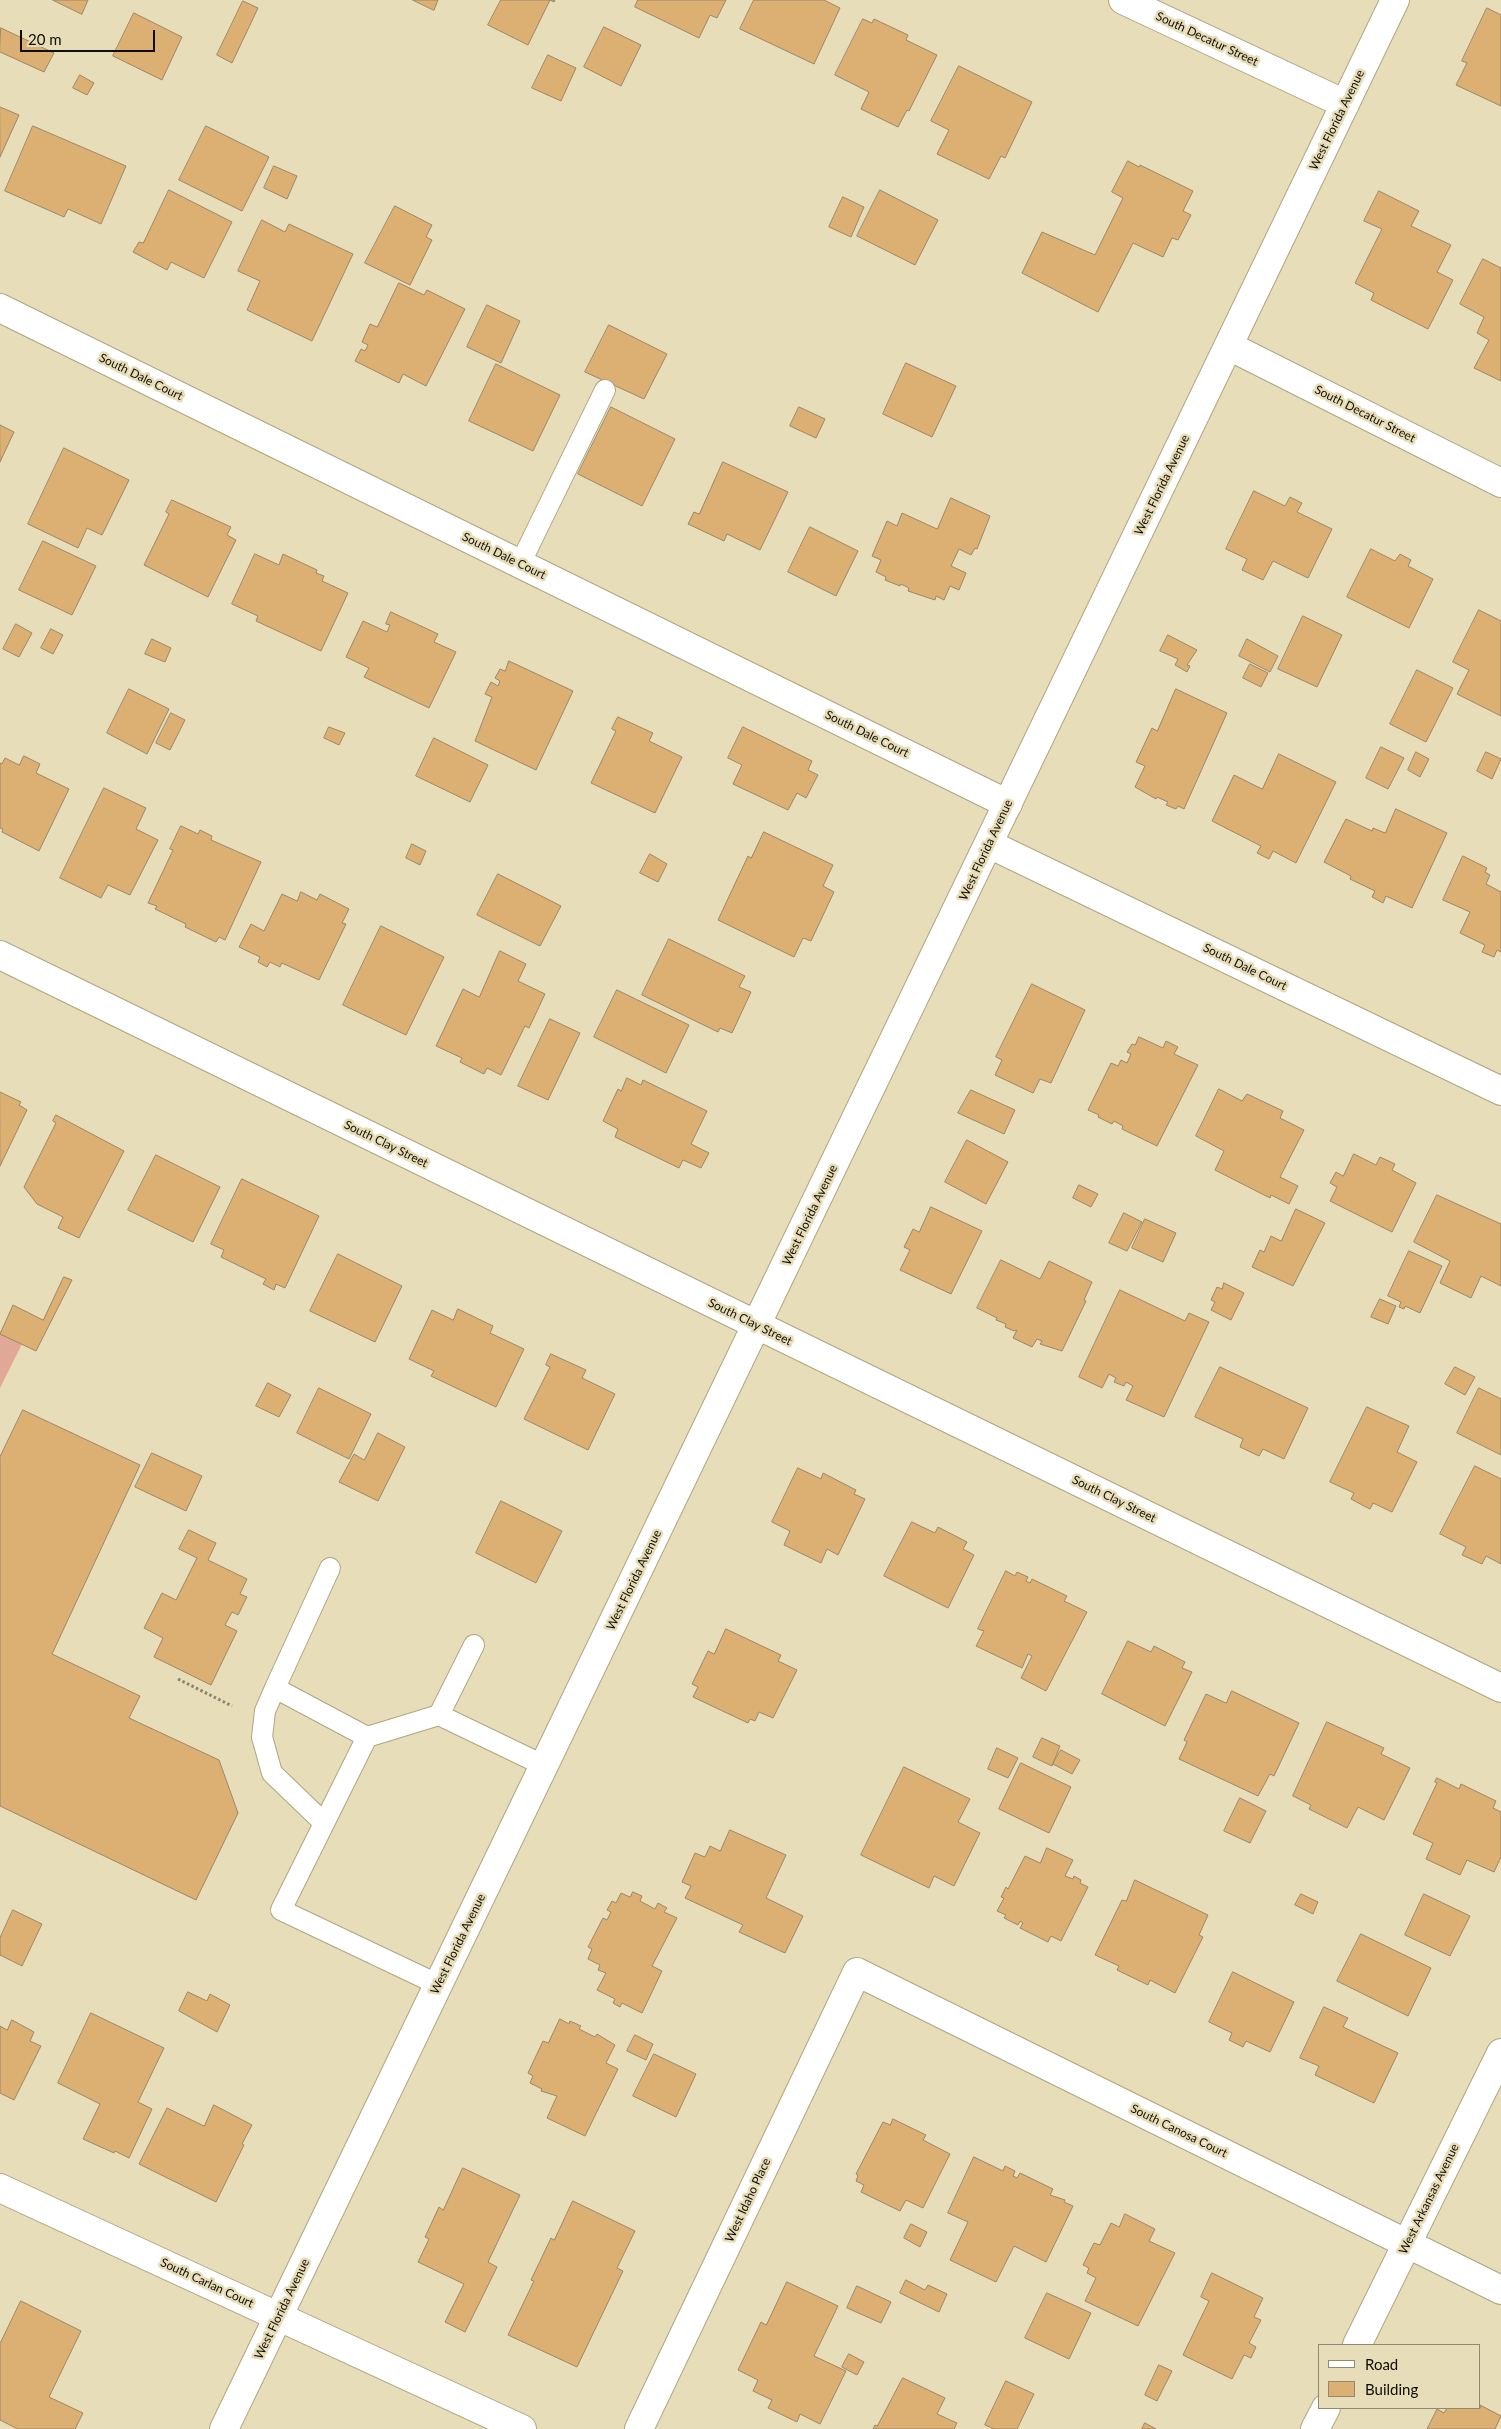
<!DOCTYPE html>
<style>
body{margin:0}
#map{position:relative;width:1501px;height:2429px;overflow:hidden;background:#e7deb9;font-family:Lato,sans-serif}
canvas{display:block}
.legend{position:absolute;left:1318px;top:2344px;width:162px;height:65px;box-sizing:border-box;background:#e7deb9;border:1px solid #918a70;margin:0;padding:6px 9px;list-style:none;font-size:15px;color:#0f0c02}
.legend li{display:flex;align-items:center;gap:10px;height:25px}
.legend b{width:25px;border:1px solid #918a70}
.scale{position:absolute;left:20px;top:30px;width:135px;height:22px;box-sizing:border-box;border:2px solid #0f0c02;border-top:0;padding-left:6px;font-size:15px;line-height:18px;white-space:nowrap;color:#0f0c02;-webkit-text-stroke:4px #e7deb9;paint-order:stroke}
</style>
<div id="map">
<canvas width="1501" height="2429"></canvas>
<ul class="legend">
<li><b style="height:6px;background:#fff"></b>Road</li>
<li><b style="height:14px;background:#dbb072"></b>Building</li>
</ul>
<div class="scale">20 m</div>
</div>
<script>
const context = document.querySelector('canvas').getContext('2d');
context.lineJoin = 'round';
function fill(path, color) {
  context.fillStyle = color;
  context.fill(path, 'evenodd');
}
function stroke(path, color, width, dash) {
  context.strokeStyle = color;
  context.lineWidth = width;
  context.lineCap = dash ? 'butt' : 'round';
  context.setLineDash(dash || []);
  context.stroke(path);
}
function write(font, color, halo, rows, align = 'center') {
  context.font = font + ' Lato,sans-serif';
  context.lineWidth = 5;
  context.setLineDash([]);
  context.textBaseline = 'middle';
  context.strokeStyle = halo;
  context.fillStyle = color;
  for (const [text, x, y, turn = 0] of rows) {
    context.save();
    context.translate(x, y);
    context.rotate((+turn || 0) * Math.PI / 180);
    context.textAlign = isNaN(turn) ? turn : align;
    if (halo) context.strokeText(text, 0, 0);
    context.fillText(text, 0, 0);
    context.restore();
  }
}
fill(new Path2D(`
 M0 1331 23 1342 0 1388Z`), '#e1a898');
const building = new Path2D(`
 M53 0H88L82 14Z
 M413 0H438L434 10Z
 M501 0H555L554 2 550 0 528 45 488 25Z
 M638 0H726L717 18 710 15 699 38 635 7Z
 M754 0H824L840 8 814 64 740 29Z
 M243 1 258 8 232 63 217 55Z
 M1487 8 1501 15V106L1456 85 1467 63 1462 61Z
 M134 13 182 37 162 80 113 56Z
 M863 19 872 23 874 19 908 35 906 40 937 55 909 111 907 110 898 127 861 109 869 92 835 75Z
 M604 27 641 45 621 86 584 67Z
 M1 28 54 53 44 72 0 52Z
 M548 55 576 68 561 101 532 88Z
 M959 66 1032 102 1005 158 1001 156 989 179 937 154 949 130 931 121Z
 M80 75 94 83 87 95 73 88Z
 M0 107 19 115 0 157Z
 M33 126 126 166 101 224 68 209 64 217 5 191Z
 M206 126 269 157 242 211 179 180Z
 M1128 161 1139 167 1140 165 1193 191 1183 211 1191 215 1178 240 1172 238 1163 257 1133 243 1098 312 1022 273 1042 232 1095 255 1123 198 1112 192Z
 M274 166 297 176 287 199 264 188Z
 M169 190 232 222 204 278 171 262 167 270 133 252 139 242 143 243Z
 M880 190 938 220 915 265 857 236Z
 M1379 191 1419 211 1411 226 1451 245 1437 272 1453 280 1428 329 1371 300 1374 293 1355 283 1382 229 1364 221Z
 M843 197 864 207 851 237 829 227Z
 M395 206 432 225 426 237 432 240 410 285 365 263Z
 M262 220 285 232 289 224 353 254 312 341 247 310 260 281 238 271Z
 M1483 259 1501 268V381L1474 368 1489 340 1477 333 1484 317 1460 304Z
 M399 283 424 295 427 290 465 309 426 386 403 374 399 383 355 361 361 349 365 351 368 345 362 342 370 324 377 327Z
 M487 305 520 321 501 363 467 347Z
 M609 325 667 354 644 399 585 372Z
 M906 363 956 386 932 437 883 414Z
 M496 364 560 395 533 451 469 421Z
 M611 407 675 439 642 506 578 474Z
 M799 407 825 419 816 438 790 426Z
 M0 425 14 432 0 462Z
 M64 448 129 480 102 535 87 528 78 548 28 524Z
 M723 462 788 492 760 550 727 534 724 541 688 524 694 512 699 514Z
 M1254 491 1285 506 1290 497 1302 503 1297 512 1332 529 1308 578 1273 561 1263 580 1242 570 1247 559 1226 549Z
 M951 498 990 516 977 549 975 548 971 555 959 549 951 566 966 573 959 590 950 586 944 600 936 596 935 600 908 591 909 588 901 584 900 586 885 580 886 577 876 572 881 560 872 556 887 521 897 526 902 513 937 529Z
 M172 500 231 527 227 535 236 540 208 597 144 565 169 514 166 512Z
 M810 527 858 551 836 596 788 572Z
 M43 541 96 566 72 615 19 590Z
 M1371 549 1395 561 1400 554 1411 560 1408 566 1433 579 1409 628 1347 597Z
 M255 554 279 565 283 554 317 570 316 573 324 576 322 581 348 593 321 651 256 621 258 616 232 604Z
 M1479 610 1501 621V716L1457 694 1469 670 1453 662Z
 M391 612 438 634 434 642 456 652 429 708 364 677 369 668 346 657 363 621 387 632 390 625 386 624Z
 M1303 616 1342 635 1317 687 1278 669Z
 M16 624 32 633 19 657 3 649Z
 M51 629 63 635 53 654 41 648Z
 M1168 635 1197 650 1187 665 1190 666 1187 672 1175 665 1178 659 1160 651Z
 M152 639 171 648 165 662 145 654Z
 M1247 639 1278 656 1270 672 1239 656Z
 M509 661 573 691 536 770 475 741 492 697 485 694 491 682 498 686 500 681 495 678 500 669 505 671Z
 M1250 664 1268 673 1261 687 1243 678Z
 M1417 670 1453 688 1426 742 1390 724Z
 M129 689 169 709 147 754 107 733Z
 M1176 689 1227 713 1184 809 1178 806 1176 809 1166 805 1168 802 1157 797 1156 799 1135 787 1145 766 1136 762 1152 728 1157 731Z
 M171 713 185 720 170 750 156 743Z
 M618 717 653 733 649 741 682 757 655 813 591 783 616 731 612 729Z
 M329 727 345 733 339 745 324 738Z
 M743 727 812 761 808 770 818 775 806 798 797 793 788 810 733 784 742 765 728 758Z
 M434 738 488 765 470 802 416 776Z
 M1381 747 1404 758 1388 789 1366 778Z
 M1416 752 1429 759 1420 777 1408 770Z
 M1486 752 1501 759 1492 779 1477 771Z
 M1279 754 1336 782 1296 863 1273 851 1269 859 1257 853 1261 846 1212 821 1234 775 1262 789Z
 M24 756 40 764 36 773 69 789 39 851 2 832 3 829 0 828V763L2 764 5 758 19 765Z
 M104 788 146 808 136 829 158 840 130 895 108 885 101 898 60 878Z
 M1396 809 1447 833 1412 908 1386 896 1383 903 1372 897 1375 891 1350 879 1351 876 1324 862 1346 819 1372 831 1373 828 1385 833Z
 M181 826 198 834 200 830 212 836 211 840 261 862 225 940 219 937 216 942 185 927 186 924 155 909 157 906 148 903 173 850 170 849Z
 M764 832 833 865 823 886 834 892 811 941 803 938 794 957 718 920 748 856 751 858Z
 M412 844 426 851 420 865 406 858Z
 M650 854 667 864 658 882 640 873Z
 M1463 856 1487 868 1485 872 1490 875 1486 884 1501 892V952L1497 950 1494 957 1482 952 1485 945 1460 933 1470 912 1443 900Z
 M498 874 561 906 540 946 477 915Z
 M301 892 317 900 320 894 349 909 342 923 346 924 319 980 282 963 280 967 270 962 267 967 258 962 260 957 239 947 251 924 264 931 282 894 297 901Z
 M381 926 444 957 406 1035 343 1005Z
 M669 939 745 976 739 987 751 992 732 1033 720 1028 718 1032 642 995Z
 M500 951 526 964 518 981 545 994 529 1028 525 1026 501 1075 487 1068 484 1074 460 1062 462 1058 436 1046 463 989 479 997Z
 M1032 984 1085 1010 1051 1083 1040 1079 1033 1093 995 1075 1002 1060 996 1057Z
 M617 990 689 1025 666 1073 594 1037Z
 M550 1019 580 1033 548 1100 518 1086Z
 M1139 1037 1163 1048 1166 1041 1178 1047 1174 1054 1198 1065 1157 1146 1122 1129 1123 1126 1114 1121 1112 1124 1098 1117 1099 1115 1088 1110 1111 1063 1118 1066 1121 1060 1127 1063 1131 1054 1127 1052 1132 1044 1135 1045Z
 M627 1078 641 1085 643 1080 707 1111 691 1144 709 1153 701 1168 683 1160 679 1168 615 1137 618 1129 603 1121 618 1089 621 1091Z
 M1219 1089 1242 1101 1247 1094 1283 1111 1280 1118 1304 1130 1280 1177 1298 1186 1289 1204 1271 1195 1270 1198 1215 1170 1224 1151 1196 1136Z
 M971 1090 1015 1110 1004 1134 958 1113Z
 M0 1092 21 1102 19 1105 27 1110 0 1166Z
 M56 1115 124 1151 79 1238 58 1228 63 1217 37 1204 24 1187 56 1123 53 1121Z
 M967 1140 1008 1162 986 1204 945 1182Z
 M1354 1154 1376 1165 1380 1157 1395 1164 1392 1170 1416 1183 1392 1232 1330 1201 1337 1187 1330 1183 1336 1172 1343 1176Z
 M156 1155 220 1187 193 1242 128 1210Z
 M242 1179 319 1216 285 1288 276 1284 274 1290 263 1284 266 1279 221 1257 224 1250 211 1244Z
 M1079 1185 1098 1194 1091 1207 1073 1198Z
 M1437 1195 1501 1224V1286L1481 1276 1471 1298 1440 1283 1450 1261 1414 1242Z
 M931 1207 982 1231 951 1294 900 1270 910 1250 904 1247 913 1229 919 1232Z
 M1296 1209 1325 1223 1293 1286 1252 1267 1260 1250 1264 1252 1271 1236 1281 1241Z
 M1124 1213 1142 1222 1127 1251 1109 1243Z
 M1145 1219 1176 1233 1163 1262 1132 1248Z
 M1409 1251 1442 1266 1420 1313 1405 1306 1404 1309 1399 1307 1401 1302 1388 1296Z
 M338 1254 402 1286 375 1342 310 1311Z
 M1001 1260 1040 1279 1049 1261 1092 1282 1084 1300 1086 1301 1062 1351 1040 1344 1042 1341 1037 1339 1032 1347 1013 1338 1017 1330 1014 1331 1005 1327 1006 1324 996 1320 997 1318 977 1308Z
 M64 1277 72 1280 36 1351 0 1334 13 1305 43 1320Z
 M1224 1283 1244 1293 1231 1320 1211 1310 1215 1302 1211 1300 1217 1287 1222 1289Z
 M1120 1290 1185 1321 1189 1313 1209 1322 1164 1417 1126 1400 1133 1386 1126 1382 1124 1386 1114 1382 1116 1378 1109 1374 1102 1388 1079 1377Z
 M1380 1299 1396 1306 1388 1324 1371 1317Z
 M458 1309 493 1326 490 1333 524 1349 496 1407 431 1376 434 1371 409 1359 432 1310 453 1320Z
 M551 1354 586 1370 582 1378 615 1394 588 1450 524 1419 550 1367 546 1365Z
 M1220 1367 1308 1408 1284 1459 1263 1449 1259 1456 1240 1447 1243 1439 1195 1417Z
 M1455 1367 1475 1377 1465 1395 1445 1384Z
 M268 1383 291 1395 279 1417 256 1406Z
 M319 1388 371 1414 349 1459 297 1433Z
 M1479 1388 1501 1399V1455L1457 1433Z
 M1367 1407 1409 1426 1397 1452 1417 1462 1392 1512 1373 1503 1370 1509 1364 1506 1351 1499 1354 1493 1330 1482Z
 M23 1410 140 1465 52 1654 140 1696 129 1718 219 1760 238 1813 196 1900 0 1806V1457Z
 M378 1433 405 1447 378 1501 339 1482 354 1454 364 1460Z
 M152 1453 202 1476 186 1511 135 1487Z
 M1475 1466 1501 1479V1564L1486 1556 1482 1564 1462 1555 1466 1547 1440 1534Z
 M798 1468 821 1479 823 1473 856 1490 854 1494 865 1499 838 1555 827 1549 821 1563 784 1545 790 1531 772 1522Z
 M501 1501 562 1531 536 1583 476 1553Z
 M912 1522 935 1533 938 1527 967 1542 963 1549 974 1555 948 1608 884 1576Z
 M189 1530 216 1543 208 1560 247 1579 240 1594 247 1597 238 1615 232 1612 225 1625 237 1631 211 1685 154 1657 163 1638 144 1628 162 1593 176 1600 197 1558 179 1549Z
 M1006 1571 1015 1576 1017 1572 1028 1577 1026 1581 1030 1583 1032 1579 1067 1596 1064 1601 1087 1612 1046 1691 1021 1678 1032 1656 1028 1654 1022 1668 976 1646 984 1631 978 1629Z
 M726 1629 781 1655 778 1661 797 1670 773 1718 759 1712 755 1721 750 1719 748 1723 693 1697 698 1687 692 1684 708 1651 714 1654Z
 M1128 1641 1151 1652 1154 1646 1185 1662 1182 1668 1192 1672 1165 1726 1102 1694Z
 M1232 1691 1299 1723 1274 1776 1270 1774 1258 1796 1179 1759 1187 1742 1184 1740 1206 1694 1226 1703Z
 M1327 1722 1384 1748 1381 1754 1410 1768 1384 1820 1358 1807 1347 1828 1309 1809 1311 1805 1293 1796Z
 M1042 1738 1060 1746 1052 1766 1033 1757Z
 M997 1748 1018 1758 1008 1778 988 1769Z
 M1061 1750 1080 1760 1072 1774 1053 1764Z
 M1021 1763 1071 1787 1049 1833 999 1809Z
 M904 1767 970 1799 958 1822 980 1833 954 1886 934 1876 929 1888 861 1855Z
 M1437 1778 1459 1789 1461 1784 1496 1801 1493 1808 1501 1812V1857L1494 1872 1467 1860 1460 1875 1426 1859 1433 1843 1413 1834 1437 1783 1435 1782Z
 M1240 1798 1266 1811 1250 1843 1224 1831Z
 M730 1830 786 1855 766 1898 803 1916 785 1953 739 1932 743 1925 685 1898 691 1886 682 1882 695 1853 705 1857 710 1846 720 1851Z
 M1047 1848 1073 1860 1065 1876 1073 1879 1074 1876 1081 1880 1080 1883 1088 1887 1061 1941 1051 1936 1048 1942 1020 1928 1023 1923 1020 1921 1018 1925 1004 1918 1006 1915 997 1911 1004 1898 1001 1897 1006 1887 1008 1889 1025 1856 1040 1863Z
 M1135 1880 1208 1915 1199 1935 1203 1937 1175 1993 1150 1980 1148 1985 1117 1970 1119 1966 1095 1955 1122 1900 1126 1901Z
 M633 1892 642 1896 640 1901 655 1909 658 1903 667 1908 664 1912 677 1918 652 1966 662 1971 642 2013 622 2003 620 2007 613 2003 615 1999 597 1990 606 1973 598 1970 600 1965 588 1959 592 1949 588 1947 603 1918 607 1920 611 1912 607 1910 612 1901 616 1903 621 1893 630 1897Z
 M1301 1894 1318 1902 1313 1914 1295 1905Z
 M1424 1894 1470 1916 1450 1956 1405 1935Z
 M13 1910 42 1924 22 1966 0 1955V1938Z
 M1361 1934 1431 1968 1408 2016 1337 1981Z
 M1233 1972 1294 2002 1270 2052 1246 2041 1243 2047 1229 2040 1232 2033 1209 2022Z
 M188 1992 207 2001 210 1994 230 2005 217 2032 179 2011Z
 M1324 2007 1348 2018 1343 2027 1398 2053 1374 2103 1315 2075 1319 2066 1300 2058Z
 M91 2013 164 2048 138 2102 152 2109 129 2158 115 2151 114 2153 83 2139 100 2104 58 2083Z
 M560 2019 569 2024 570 2021 581 2026 579 2029 595 2037 597 2034 615 2045 606 2063 618 2069 585 2136 547 2118 557 2096 541 2091 542 2089 530 2083 533 2076 528 2073 543 2041 548 2043Z
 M12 2020 34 2032 30 2041 41 2046 14 2100 0 2093V2026L7 2030Z
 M635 2035 653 2044 646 2060 627 2051Z
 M654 2054 696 2074 676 2117 633 2096Z
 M214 2105 252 2125 242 2144 244 2145 216 2202 139 2164 167 2108 204 2126Z
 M893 2119 926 2135 923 2140 950 2154 923 2208 906 2200 900 2211 861 2192 864 2185 856 2181 858 2176 856 2174 883 2122 890 2125Z
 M974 2157 1003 2171 1005 2166 1015 2171 1013 2176 1017 2178 1020 2173 1053 2189 1050 2195 1065 2200 1064 2202 1073 2206 1046 2262 1014 2246 996 2282 950 2260 968 2222 948 2213Z
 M463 2168 520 2195 488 2262 497 2267 465 2332 445 2322 464 2284 418 2262 429 2239 425 2237 439 2207 443 2210Z
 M573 2201 635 2231 617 2268 623 2271 577 2367 508 2335 534 2281 531 2280 551 2238 554 2240Z
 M1125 2214 1155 2229 1149 2241 1175 2253 1138 2326 1085 2301 1096 2278 1087 2273 1089 2268 1083 2265 1094 2243 1100 2245 1111 2223 1119 2227Z
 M911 2224 927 2232 920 2247 904 2238Z
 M1212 2273 1263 2298 1254 2317 1261 2320 1249 2343 1256 2347 1251 2358 1244 2355 1232 2379 1183 2355 1209 2301 1201 2297Z
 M906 2280 925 2290 928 2285 947 2294 939 2312 900 2293Z
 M787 2282 838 2306 814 2356 846 2371 820 2424 800 2414 797 2422 768 2408 772 2400 753 2391 758 2380 738 2370 761 2322 766 2325Z
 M857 2286 891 2302 881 2323 847 2308Z
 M1047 2293 1091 2313 1069 2359 1025 2338Z
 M21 2301 81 2331 49 2397 83 2413 75 2429H18L0 2420V2344Z
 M849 2354 864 2362 857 2375 842 2367Z
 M1159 2365 1172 2371 1157 2401 1145 2395Z
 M903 2378 945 2398 937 2414 957 2423 954 2429H873L875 2425 877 2426Z
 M1006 2381 1034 2394 1017 2429H994L985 2425Z
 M1480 2405 1501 2416 1495 2429H1427L1437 2409 1444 2413 1447 2408H1480Z
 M1145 2423 1156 2429H1142Z`);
fill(building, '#dbb072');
stroke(building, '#9c8668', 1);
const service = new Path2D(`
 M520 564 605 390
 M275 1688 330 1568
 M439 1715 474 1645
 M323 1822 272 1773 262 1737 265 1711 275 1688 367 1737
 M439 1985 281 1910 367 1737 439 1715 545 1766`);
const minor = new Path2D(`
 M1123 0 1345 104
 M0 308 1008 804
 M1229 346 1501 483
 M989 844 1501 1091
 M757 1325 1501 1688
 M0 2188 522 2429
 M1357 2345 1501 2053
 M639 2429 857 1972 1501 2290
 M1315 2429 1326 2408`);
const tertiary = new Path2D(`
 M0 955 757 1325
 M224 2429 1395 0`);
stroke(service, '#aea582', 22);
stroke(minor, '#aea582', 30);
stroke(tertiary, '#aea582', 30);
stroke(new Path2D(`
 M178 1679 232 1706`), '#8a836a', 3, [2.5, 2.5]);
stroke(service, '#fff', 20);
stroke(minor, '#fff', 28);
stroke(tertiary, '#fff', 28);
write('12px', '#0f0c02', '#e7deb9', [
 ["South Decatur Street",1207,39,25],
 ["West Florida Avenue",1337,120,-64],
 ["South Dale Court",141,377,26],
 ["South Decatur Street",1365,414,27],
 ["West Florida Avenue",1162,485,-64],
 ["South Dale Court",504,556,26],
 ["South Dale Court",867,734,26],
 ["West Florida Avenue",986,850,-65],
 ["South Dale Court",1245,967,26],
 ["South Clay Street",386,1144,26],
 ["West Florida Avenue",810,1215,-64],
 ["South Clay Street",750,1322,26],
 ["South Clay Street",1114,1499,26],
 ["West Florida Avenue",634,1580,-64],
 ["West Florida Avenue",458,1944,-64],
 ["South Canosa Court",1179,2131,26],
 ["West Arkansas Avenue",1429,2199,-64],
 ["West Idaho Place",748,2200,-65],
 ["South Carlan Court",207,2283,25],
 ["West Florida Avenue",282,2309,-64]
]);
</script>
